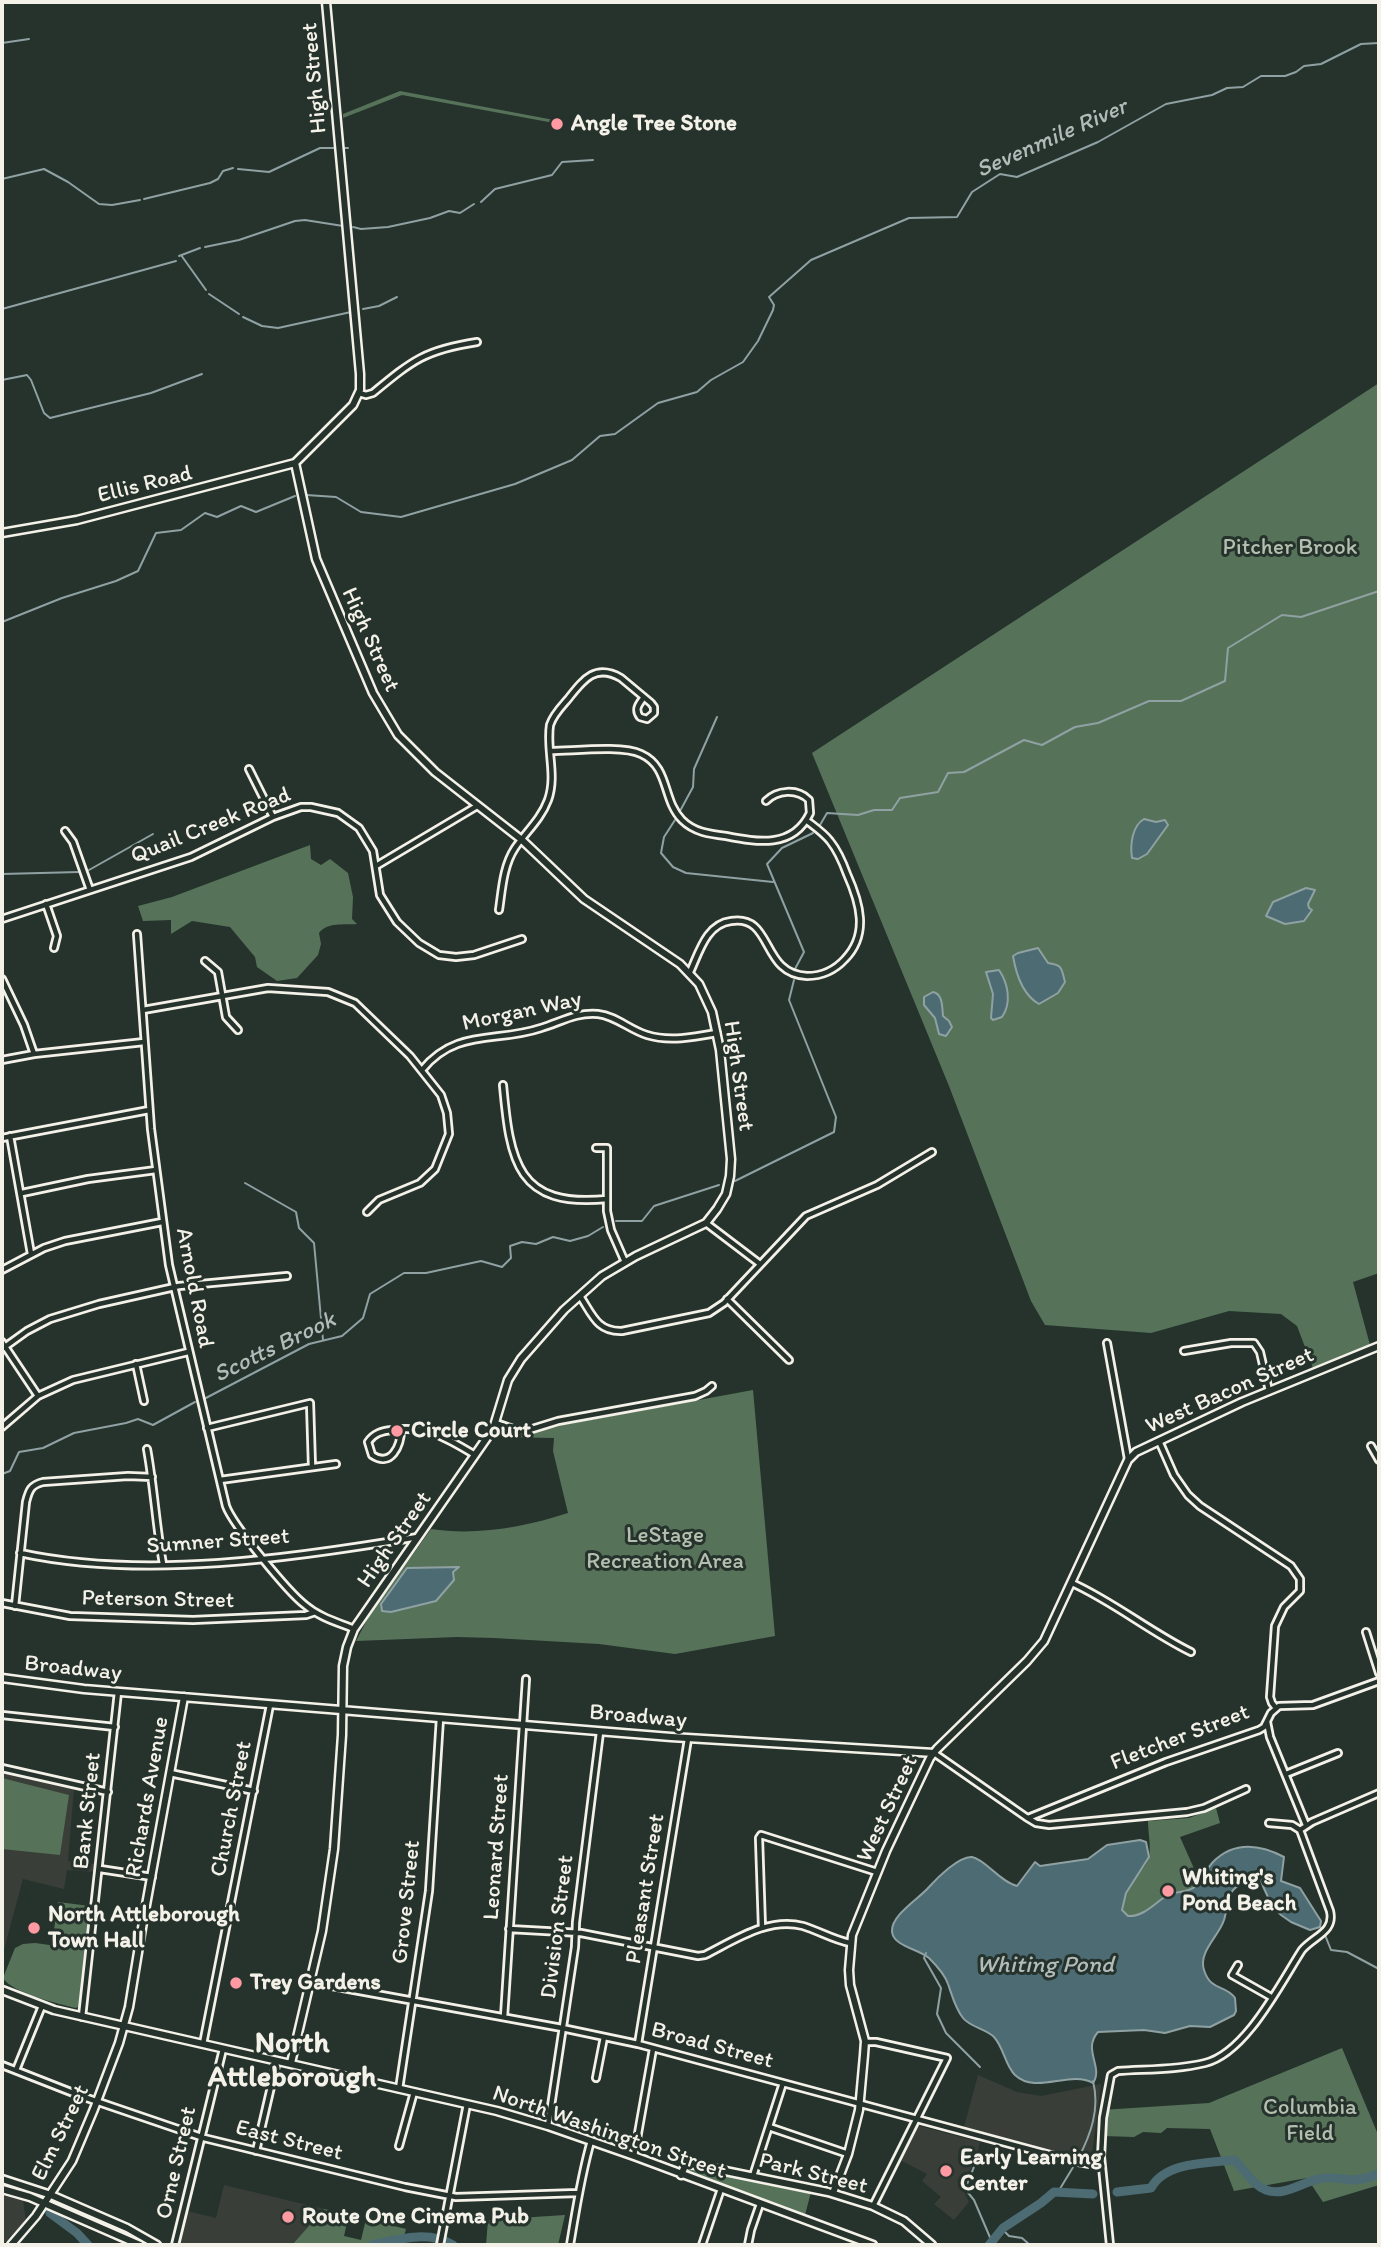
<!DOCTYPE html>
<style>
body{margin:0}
#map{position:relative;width:1381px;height:2247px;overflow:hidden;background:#26332d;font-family:Itim,sans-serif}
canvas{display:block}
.frame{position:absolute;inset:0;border:4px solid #f4f1e8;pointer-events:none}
</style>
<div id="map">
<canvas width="1381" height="2247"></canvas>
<div class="frame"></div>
</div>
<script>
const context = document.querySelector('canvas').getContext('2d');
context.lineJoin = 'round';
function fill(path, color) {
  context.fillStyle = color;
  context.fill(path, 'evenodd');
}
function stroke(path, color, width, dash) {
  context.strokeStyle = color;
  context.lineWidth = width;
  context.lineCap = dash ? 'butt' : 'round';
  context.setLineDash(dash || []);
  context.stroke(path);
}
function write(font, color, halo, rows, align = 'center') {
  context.font = font + ' Itim,sans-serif';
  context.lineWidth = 6;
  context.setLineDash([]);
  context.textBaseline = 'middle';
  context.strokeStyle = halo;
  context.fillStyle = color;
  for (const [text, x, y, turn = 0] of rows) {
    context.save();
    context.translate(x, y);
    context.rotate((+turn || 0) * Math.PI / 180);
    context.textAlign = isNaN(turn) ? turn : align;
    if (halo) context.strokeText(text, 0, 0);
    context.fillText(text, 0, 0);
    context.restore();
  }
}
fill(new Path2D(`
 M2 1772 74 1788 68 1861 96 1864 95 1872 67 1870 64 1889 23 1879 2 1957Z
 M978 2075 1017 2092 1041 2096 1101 2084 1091 2161 964 2127Z
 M919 2126 980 2142 975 2161 964 2182 965 2194 969 2202 954 2220 934 2204 941 2197 922 2181 927 2174 900 2160Z
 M224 2185 324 2209 292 2245H179L187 2211 216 2218Z
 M2 2195 23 2200 26 2221 2 2245Z`), '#393f38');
fill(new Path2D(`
 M400 91 554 120 558 118 559 128H554V123L402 95 343 118V114Z
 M1379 383V1273L1353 1282 1370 1345 1313 1368 1297 1326 1281 1314 1229 1311 1151 1333 1045 1325 1031 1301 949 1086 812 753Z
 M310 845 311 859 321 865 330 859 348 873 353 897 352 919 357 924C344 925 327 922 319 933L321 944 318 955 297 978 277 981 257 967 255 957 230 927 192 921 171 934V920L143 921 138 906 172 897Z
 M753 1390 775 1636 675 1654 599 1644 494 1638 457 1637 356 1641 369 1616 431 1529C476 1536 525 1527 568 1513L553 1451 554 1438 494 1437 499 1432 529 1435 552 1427Z
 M2 1778 69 1795 60 1855 2 1849Z
 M1216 1808 1220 1823 1180 1837 1200 1882C1190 1892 1181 1890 1169 1895 1156 1901 1141 1922 1125 1914 1114 1897 1141 1875 1148 1860 1152 1850 1148 1833 1148 1821L1189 1818Z
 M58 1902 90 1906 86 1942 53 1937Z
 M35 1943 86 1950 81 2005 76 2008C59 2004 12 1993 3 1978L15 1948 23 1944Z
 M1342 2048 1379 2137V2185L1323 2202 1307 2178 1234 2191 1210 2129 1167 2128 1161 2133 1143 2132 1134 2137 1103 2136 1100 2116 1102 2110 1209 2103Z
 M691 2168 811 2192 805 2215 687 2173Z
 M324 2209 349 2214 344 2236 361 2240 366 2219 406 2229 404 2236 400 2237 399 2245H292Z
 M565 2215 558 2245H486L488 2220Z`), '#56735a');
const water = new Path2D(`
 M1144 819 1156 822 1165 820 1168 825 1147 854 1138 859 1132 858C1130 845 1132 826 1144 819Z
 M1306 888 1315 890 1308 904 1309 908 1312 910 1304 921 1285 924 1266 916 1273 902Z
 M1038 948 1048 963C1063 965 1061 968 1065 982L1058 993 1039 1004C1023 995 1016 974 1013 956L1018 953Z
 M999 970C1008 983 1012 1003 1002 1017L993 1020 991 1018 993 994 986 972Z
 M933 992C943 994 942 1007 943 1016L949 1021 952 1027 946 1036 939 1034 935 1018 924 1005V997Z
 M459 1567 453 1572 454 1580 436 1601 391 1612 382 1611 381 1604 407 1568Z
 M1140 1840 1146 1842 1149 1857 1126 1893 1122 1910 1128 1916C1143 1917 1154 1904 1166 1896 1176 1890 1188 1894 1197 1885 1204 1879 1206 1869 1213 1862 1234 1841 1259 1844 1284 1857L1281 1881 1300 1888 1321 1921 1320 1927 1310 1930 1291 1922 1281 1915 1272 1906 1262 1884 1244 1882C1238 1885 1234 1888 1231 1893 1226 1901 1227 1911 1224 1920 1219 1936 1198 1952 1204 1970 1211 1992 1225 1984 1235 1998L1236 2011 1234 2015 1210 2027 1190 2026 1165 2033 1144 2030 1098 2032C1082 2050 1104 2067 1093 2083 1070 2070 1036 2095 1015 2075 1005 2065 1004 2048 994 2037 986 2029 970 2027 963 2018 955 2008 952 1995 948 1984 945 1975 936 1965 929 1958 919 1949 892 1946 892 1931 891 1915 920 1898 929 1887 937 1878 959 1856 972 1857 985 1859 1000 1882 1017 1886L1035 1862 1040 1866 1088 1859 1107 1845Z`);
fill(water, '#4c6b73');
stroke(water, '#8fa1a2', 2);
stroke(new Path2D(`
 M2 43 29 39
 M345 148H348
 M238 169 269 172 320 148H336
 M2 179 44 169 68 182 99 204 112 205 140 200
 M144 199 210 183 218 179 223 171 233 168
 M481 202 495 189 552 175 562 162 593 160
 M353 227 361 229 388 227 430 218 449 211 460 213 474 204
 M205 247 239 240 295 221 305 220 343 226
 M181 255 206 290
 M179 256 200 248
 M209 294 239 314
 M2 309 176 261
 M363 309 379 306 397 297
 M243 317 262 326 278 328 351 312
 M2 380 27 375 31 380 44 413 50 418 151 393 202 374
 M306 495 336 497 361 512 401 517 515 484 572 460 600 436 615 434 658 403 697 392 711 380 743 362 758 341 773 310 774 305 769 297 811 260 909 218 957 217 972 192 1000 174 1017 177 1098 142 1166 104 1212 95 1227 88 1243 87 1261 76H1285L1296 72 1304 66 1321 64 1361 44 1379 43
 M2 622 62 598 116 581 138 571 156 533 181 530 205 513 217 517 241 506 256 512 295 496
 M680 811 693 787 694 769 717 717
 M675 820 664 837 661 853 673 867 686 873 773 882
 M820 825 827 813 858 815 874 810H892L900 798 938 792 948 773 964 772 1024 740 1042 745 1075 727 1098 723 1149 701H1181L1225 681 1228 648 1282 615 1301 617 1379 591
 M89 870 153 834
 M2 874 79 872
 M795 969 804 952 767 864 782 848 813 833
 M735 1181 834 1132 836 1117 789 1000 794 980
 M245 1183 296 1212 299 1228 314 1243 323 1340
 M616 1221H642L654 1206 719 1185
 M204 1399 309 1344 342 1336 363 1318 370 1294 404 1273H426L481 1261 502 1267 511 1258 510 1246 522 1242 536 1244 553 1237 570 1241 588 1236 603 1227
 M2 1474 10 1471 19 1452 43 1448 74 1433 126 1423 138 1419 153 1425 195 1402
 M1325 1935 1331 1950 1347 1952 1379 1969
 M926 1953 924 1958 941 1988 937 2014 946 2033 980 2067
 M1078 2159C1091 2134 1100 2109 1093 2081
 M976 2162 965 2189 974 2200 992 2242
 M1058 2192 1075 2164
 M1002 2229 1009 2236 1022 2238 1030 2245`), '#8fa1a2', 2);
stroke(new Path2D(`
 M1117 2192 1151 2188C1165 2162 1207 2163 1234 2160 1245 2169 1251 2184 1266 2190 1284 2197 1302 2182 1319 2179 1330 2176 1341 2179 1352 2180 1361 2180 1371 2177 1379 2174
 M50 2213 77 2233 88 2245
 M372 2245C399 2239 429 2230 453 2245
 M989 2245 1003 2228 1041 2203 1054 2192 1093 2194`), '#4c6b73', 9);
const street = new Path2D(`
 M359 393 366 395 373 393C413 360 425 350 477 342
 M551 751C573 751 622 745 641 754 670 767 662 800 682 820 694 832 709 834 726 836 757 842 793 849 810 813L809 800C797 788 777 790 766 801
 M249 769 273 817
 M65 831 73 842 90 890
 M376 866 477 806
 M46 904 57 936 54 948
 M499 910C502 890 503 866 515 848 526 832 541 819 548 800 557 775 546 750 550 725 553 715 562 706 568 699 583 680 595 663 621 678L651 703 654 707V713L647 719 640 717C634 709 639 704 644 697
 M2 919 191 857 273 817 301 807H311L338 813 359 828 373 851 380 895 397 922 419 943 439 955 456 957 474 955 522 939
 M137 934 151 1129 169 1265 226 1506C233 1525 288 1592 305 1605 319 1617 337 1622 354 1629
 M205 961 218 972 226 1017 238 1030
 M690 972C699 953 706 924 731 921 774 914 760 974 807 976 822 976 835 970 845 959 869 934 860 903 847 874 843 863 838 851 830 841 824 833 815 827 806 820
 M2 979 24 1025 34 1054
 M143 1010 268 988 328 992 355 1003 410 1056 441 1095 447 1113 449 1134 435 1169 420 1183 379 1200 367 1212
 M2 1060 34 1054 144 1042
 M422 1070C456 1028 497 1043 541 1028 561 1022 576 1012 598 1014 616 1016 630 1030 647 1035 669 1042 695 1037 717 1033
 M503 1085C510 1162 517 1208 607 1199
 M10 1136 31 1254
 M2 1138 149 1110
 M596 1148H607V1211L611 1230 625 1262
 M22 1193 88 1179 156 1170
 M706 1223 760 1264
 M2 1270 44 1248 65 1241 162 1222
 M580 1296C592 1314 597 1332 622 1331L709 1313 724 1303 806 1216 877 1185 932 1152
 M727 1299 789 1360
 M2 1342 38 1396
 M1107 1343 1128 1459
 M2 1349 27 1331 50 1319 99 1304 179 1286 287 1276
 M1184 1351 1231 1343H1254L1260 1352 1269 1391
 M136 1364 144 1401
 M496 1423 513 1429 529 1430 558 1421 695 1396 706 1391 712 1386
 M2 1427 38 1396 73 1380 188 1352
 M207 1428 310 1403 312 1467
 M401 1429C401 1446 391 1468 372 1455L368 1442C374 1433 382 1431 392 1430 426 1425 447 1438 475 1455
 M1159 1441 1174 1475 1188 1495 1200 1506 1291 1566 1300 1579V1591L1284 1607 1275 1626 1270 1697 1272 1703 1276 1708
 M1371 1446 1379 1460
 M147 1449C154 1487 156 1526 163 1564
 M220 1480 336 1464
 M20 1553C144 1580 294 1558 418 1537
 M1072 1583C1114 1602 1150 1632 1191 1652
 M2 1603 70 1616 193 1620 306 1615 315 1612
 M15 1606 26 1502C29 1490 31 1485 43 1482L128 1476 152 1477
 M1366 1632 1379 1673
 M2 1715 115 1727
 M1267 1722 1270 1737 1306 1825
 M934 1753 1026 1817 1036 1823 1049 1825 1187 1812 1204 1808 1246 1789
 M2 1768 108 1792
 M170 1773 254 1791
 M1286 1774 1338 1753
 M1028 1818 1166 1762 1259 1730 1264 1727 1271 1713 1279 1706 1313 1705 1379 1681
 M1300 1830 1312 1822 1379 1793
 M100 1869 152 1877
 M762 1928 759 1838 761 1835 877 1872
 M509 1929 581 1933 698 1956 705 1955C735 1940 768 1917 803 1926 819 1931 834 1940 850 1943
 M1238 1965 1232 1975 1271 1997
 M310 1982 562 2028 638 2044 1073 2161 1101 2166
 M82 2017 118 1692
 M504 2017 526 1679
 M865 2042H876L947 2058 873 2206
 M203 2044 270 1705
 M638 2044 688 1739
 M2 2065 81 2096 204 2138 405 2187 456 2197 578 2193
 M16 2070 42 2006
 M596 2078 604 2037
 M399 2089 429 1891 440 1718
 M548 2126 575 1947 576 1922 600 1732
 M769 2127 848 2154
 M399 2146 414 2092
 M256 2151 277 2061
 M634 2156 653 2049
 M753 2176 783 2083
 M175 2245 223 2049
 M440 2245 467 2104
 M570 2245C576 2210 581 2175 591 2141
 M702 2245 721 2189
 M748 2245 751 2230 760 2204
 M1110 2245 1101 2157 1103 2118 1111 2075 1118 2071C1146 2069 1177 2070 1205 2063 1246 2053 1280 1984 1302 1950 1314 1936 1335 1932 1330 1911L1300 1830 1292 1825 1269 1823`);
const secondary = new Path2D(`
 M2 533 77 520 295 463 353 405 360 390V374L326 2
 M2 1678 84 1689 671 1737 934 1753
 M2 1990 54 2010 497 2111 548 2126 634 2156 873 2245
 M291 2063 322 1931 334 1849 342 1735 343 1666 347 1647 354 1629 493 1429 508 1380 521 1359 564 1310 602 1276 636 1256 706 1223 717 1209 726 1194 730 1176 731 1159 720 1050 712 1012 699 984 680 964 584 899 522 840 435 772 398 735 373 693 316 559 295 463
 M681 2175 685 2166 691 2164 828 2192 873 2206 904 2221 932 2245
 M833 2193 848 2154 859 2110 864 2055 865 2041 850 1985 849 1970 852 1935 886 1851 930 1758 937 1749 1027 1661 1044 1641 1128 1460 1136 1452 1242 1402 1379 1346
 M11 2245 36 2216 72 2161 94 2109 119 2043 129 2007 144 1916 184 1697`);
const primary = new Path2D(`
 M2 2179 51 2195 127 2228 157 2245
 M2 2189 30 2197 140 2245`);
stroke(street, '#f4f1e8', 10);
stroke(secondary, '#f4f1e8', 11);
stroke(primary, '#f4f1e8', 11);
stroke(street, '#26332d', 4.5);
stroke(secondary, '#26332d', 6);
stroke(primary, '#26332d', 6);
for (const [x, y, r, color] of [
 [557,124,7,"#ff9aa2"],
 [397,1431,7,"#ff9aa2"],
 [1168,1891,7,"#ff9aa2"],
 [34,1928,7,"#ff9aa2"],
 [236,1983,7,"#ff9aa2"],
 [946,2171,7,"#ff9aa2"],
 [288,2217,7,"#ff9aa2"]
]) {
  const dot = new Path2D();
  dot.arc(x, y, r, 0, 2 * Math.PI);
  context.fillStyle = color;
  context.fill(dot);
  stroke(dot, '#26332d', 2.5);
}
write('23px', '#f4f1e8', '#26332d', [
 ["High Street",315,78,-95],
 ["Ellis Road",145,485,-14],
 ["High Street",370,640,66],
 ["Quail Creek Road",211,826,-22],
 ["Morgan Way",522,1012,-12],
 ["High Street",738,1076,82],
 ["Arnold Road",194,1288,79],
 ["West Bacon Street",1230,1391,-24],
 ["High Street",395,1540,-55],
 ["Sumner Street",218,1542,-4],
 ["Peterson Street",158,1600,1],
 ["Broadway",73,1669,6],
 ["Broadway",638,1717,5],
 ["Fletcher Street",1180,1738,-21],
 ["Richards Avenue",148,1797,-80],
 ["Church Street",232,1809,-79],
 ["West Street",888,1809,-65],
 ["Bank Street",88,1811,-84],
 ["Leonard Street",497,1847,-86],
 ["Pleasant Street",646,1889,-81],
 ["Grove Street",407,1902,-84],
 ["Division Street",558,1927,-83],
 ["Broad Street",712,2046,15],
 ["Elm Street",61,2133,-64],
 ["North Washington Street",609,2133,19],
 ["East Street",289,2141,14],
 ["Orne Street",177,2163,-77],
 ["Park Street",813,2174,14]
]);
write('bold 23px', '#f4f1e8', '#26332d', [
 ["Angle Tree Stone",571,124],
 ["Circle Court",411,1431],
 ["Whiting's",1182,1878],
 ["Pond Beach",1182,1904],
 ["North Attleborough",48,1915],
 ["Town Hall",48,1941],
 ["Trey Gardens",250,1983],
 ["Early Learning",960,2158],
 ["Center",960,2184],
 ["Route One Cinema Pub",302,2217]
], 'left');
write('23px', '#b5bfaf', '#26332d', [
 ["Pitcher Brook",1290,548],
 ["LeStage",665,1536],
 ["Recreation Area",665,1562],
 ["Columbia",1310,2108],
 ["Field",1310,2134]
]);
write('italic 24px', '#b1bbb9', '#26332d', [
 ["Sevenmile River",1052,139,-24],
 ["Scotts Brook",275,1348,-26],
 ["Whiting Pond",1045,1966]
]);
write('bold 30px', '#f4f1e8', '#26332d', [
 ["North",292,2044],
 ["Attleborough",292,2078]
]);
</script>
